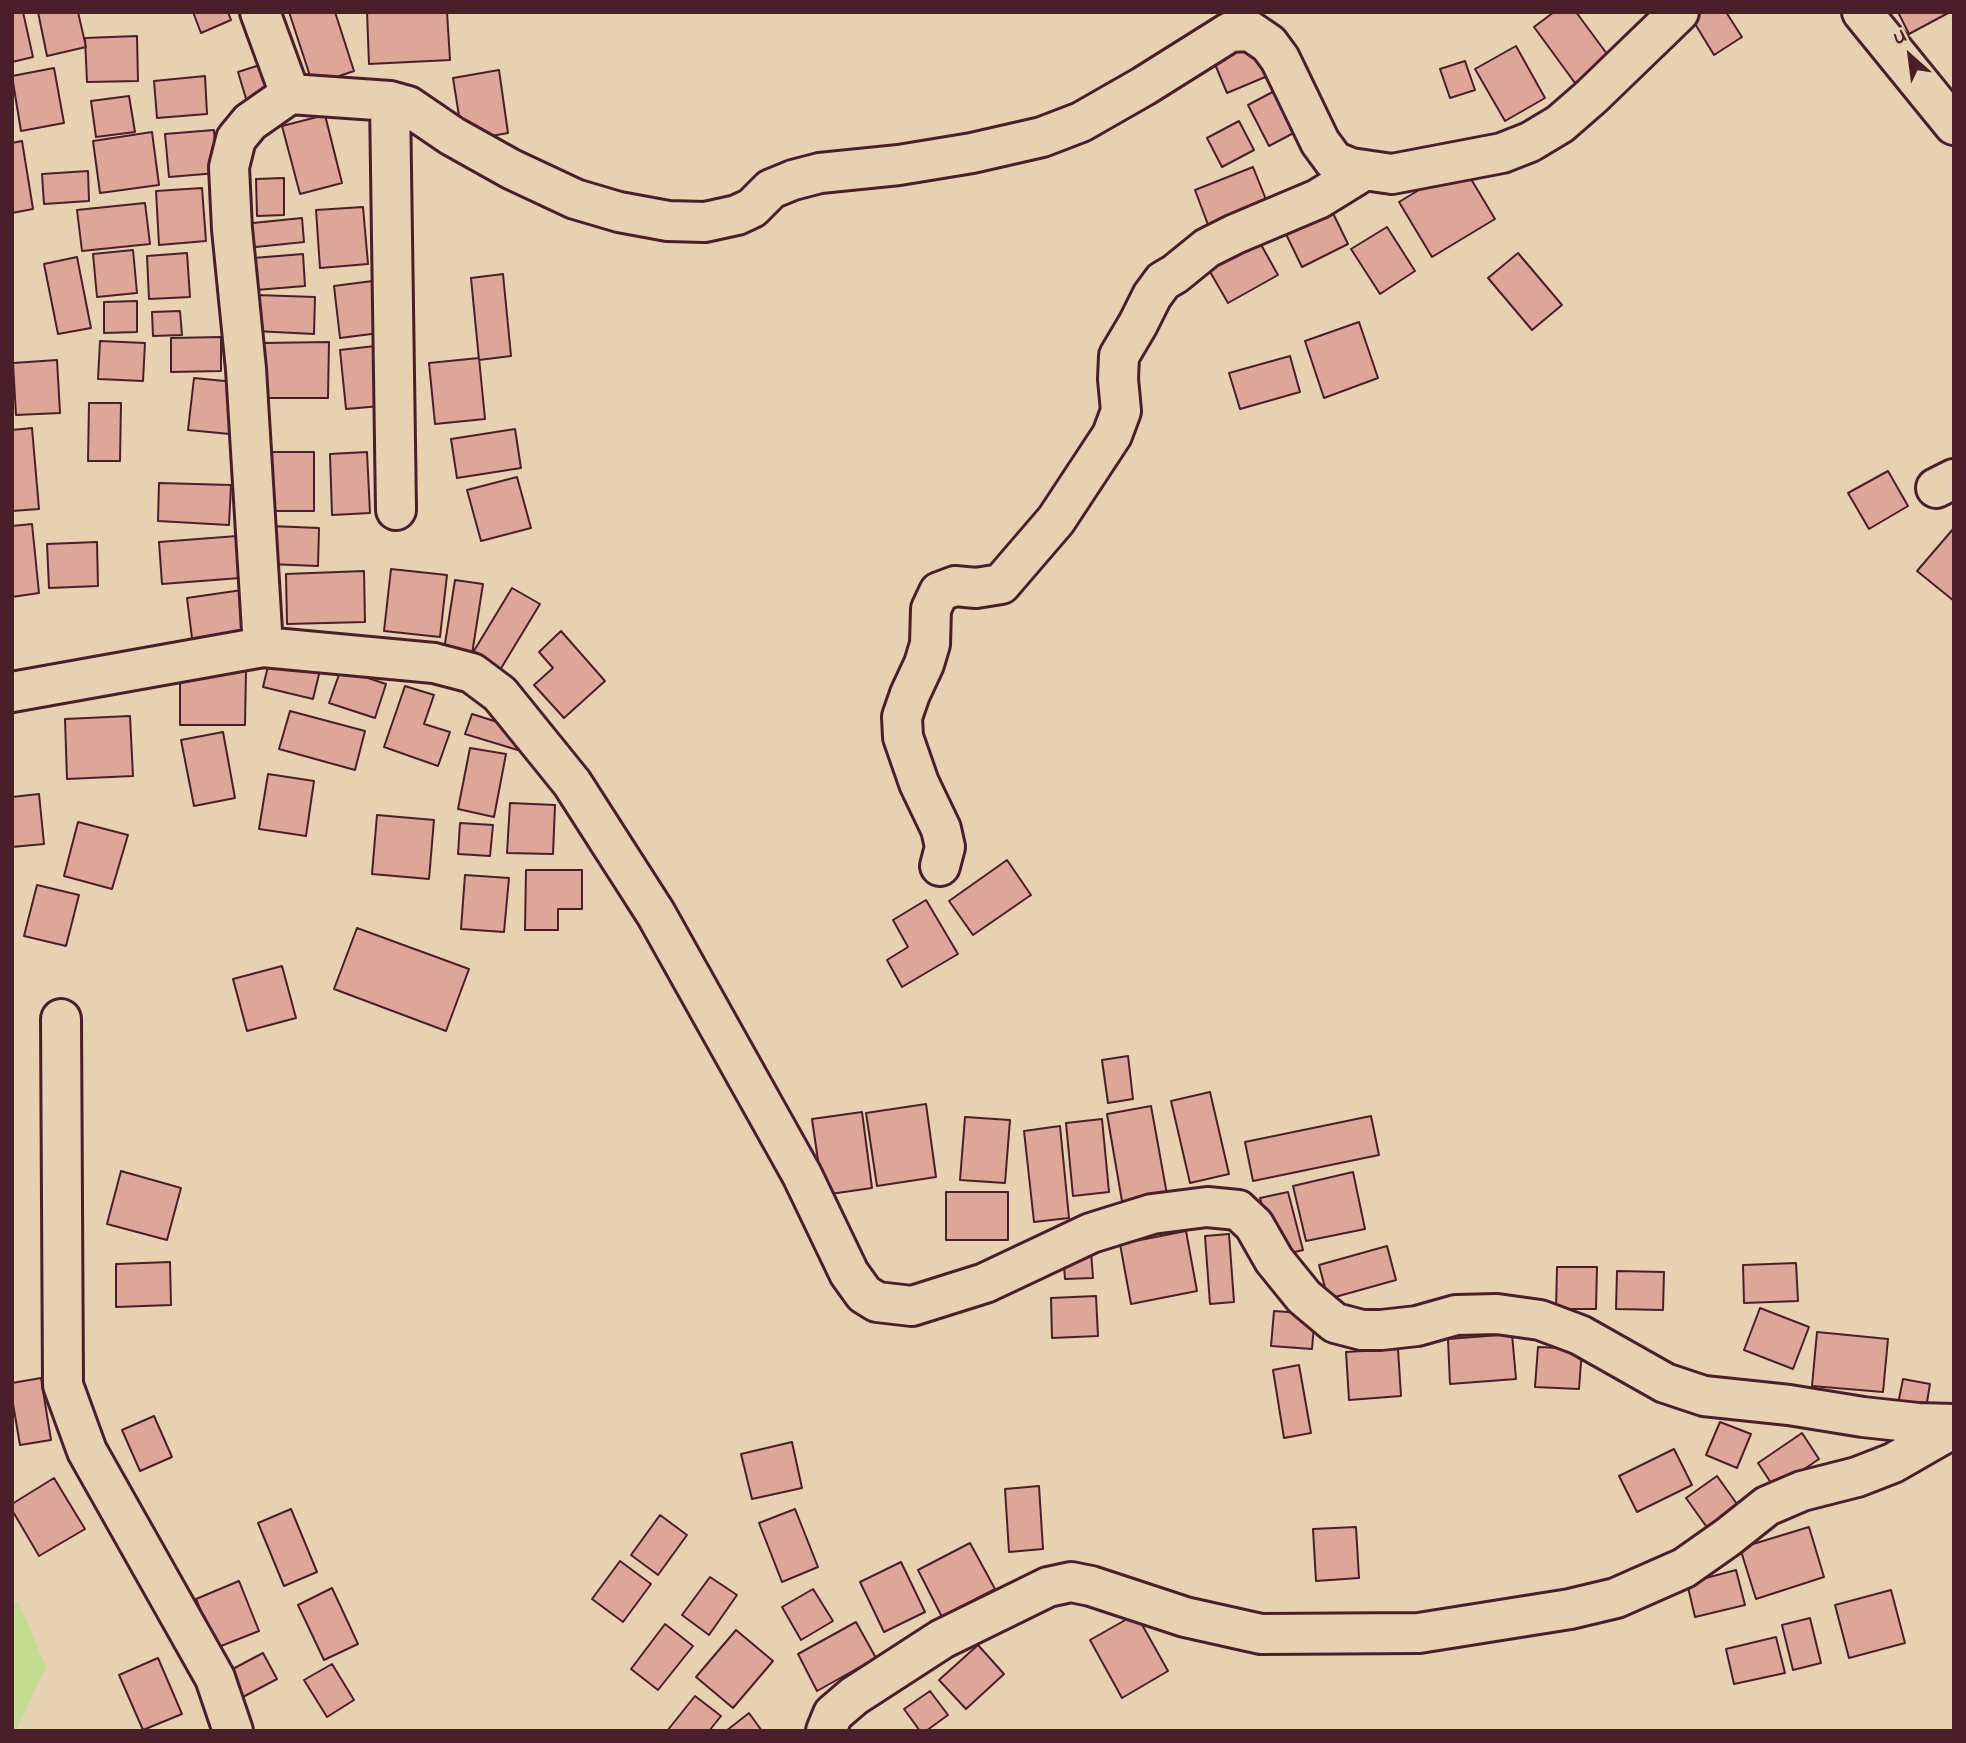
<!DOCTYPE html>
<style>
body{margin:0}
#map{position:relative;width:1966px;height:1743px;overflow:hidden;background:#e6d1b0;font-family:"Architects Daughter",sans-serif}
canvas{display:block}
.frame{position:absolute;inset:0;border:14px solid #4a1f2b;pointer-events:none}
.north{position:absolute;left:1875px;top:21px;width:70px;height:70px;-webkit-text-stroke:5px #e6d1b0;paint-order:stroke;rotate:332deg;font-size:19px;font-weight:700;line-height:28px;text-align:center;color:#4a1f2b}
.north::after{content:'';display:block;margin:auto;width:24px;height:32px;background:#4a1f2b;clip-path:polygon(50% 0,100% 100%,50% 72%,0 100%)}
</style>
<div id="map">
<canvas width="1966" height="1743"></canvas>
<div class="frame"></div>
<div class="north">U</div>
</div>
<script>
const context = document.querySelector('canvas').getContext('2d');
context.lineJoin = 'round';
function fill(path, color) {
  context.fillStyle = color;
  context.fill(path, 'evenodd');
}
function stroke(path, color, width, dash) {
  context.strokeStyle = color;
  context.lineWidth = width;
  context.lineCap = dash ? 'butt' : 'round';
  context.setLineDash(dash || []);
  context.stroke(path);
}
fill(new Path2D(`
 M19 1602 46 1667 16 1731H12V1604Z`), '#c4dc92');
const building = new Path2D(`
 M12 12H23L33 57 12 62Z
 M38 12H78L86 47 47 56Z
 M193 12H228L231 20 201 33Z
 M289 12H335L354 71 313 85Z
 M367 12H447L450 60 369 64Z
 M1554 12H1576L1610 58 1575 83 1534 27Z
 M1691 12H1726L1742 37 1714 55 1689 14Z
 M1898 12H1950L1909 34Z
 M137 36 138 81 87 82 85 38Z
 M1255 39 1270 75 1227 93 1212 57Z
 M1516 46 1545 98 1505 121 1475 69Z
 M1465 61 1475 90 1450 98 1440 69Z
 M266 63 275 94 247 102 238 72Z
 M54 68 64 123 21 131 12 76Z
 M499 70 508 133 463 141 453 78Z
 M205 76 207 114 157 118 154 81Z
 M1284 86 1305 127 1269 146 1248 105Z
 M129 96 135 132 96 137 91 101Z
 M325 115 342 183 300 194 282 126Z
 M1239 121 1254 150 1222 167 1207 138Z
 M214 130 217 173 169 177 165 134Z
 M152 132 159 185 100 193 93 141Z
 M22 141 33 209 12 213V143Z
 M1462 164 1495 219 1432 257 1399 202Z
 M1253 167 1269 207 1210 230 1195 190Z
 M88 171 89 201 44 204 42 174Z
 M284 178V215L257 216 256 179Z
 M202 188 206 241 159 245 156 191Z
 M145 203 150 244 82 251 77 210Z
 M1329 205 1348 244 1302 267 1283 228Z
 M363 207 368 264 320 268 316 210Z
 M302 218 304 242 246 248 243 224Z
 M1387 227 1415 271 1380 294 1351 249Z
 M1259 241 1278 275 1228 303 1209 270Z
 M133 250 137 293 97 297 93 254Z
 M187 253 190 297 149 299 147 256Z
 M1518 253 1562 305 1532 330 1488 278Z
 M303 254 305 286 256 290 253 258Z
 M77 257 91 328 58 334 44 264Z
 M503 274 511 356 479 360 471 278Z
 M380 280 387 332 340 338 334 286Z
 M256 295 315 297 314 334 255 331Z
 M137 301V332L104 333V302Z
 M180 311 182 335 153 336 152 312Z
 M1359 322 1378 378 1324 398 1305 341Z
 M221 337V371L171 372V338Z
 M100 341 145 343 143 381 98 379Z
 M329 342 328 398H263V343Z
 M375 346 381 406 346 409 340 350Z
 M1290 356 1300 392 1240 409 1229 373Z
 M479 358 485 419 435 424 429 363Z
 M57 360 60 413 16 415 13 363Z
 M194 378 245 383 240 435 188 430Z
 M89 403H121L120 461H88Z
 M32 428 39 509 12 511V430Z
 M515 429 521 468 457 478 451 439Z
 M270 452H314V511H271Z
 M367 452 370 513 332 515 330 454Z
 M1888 471 1908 506 1869 529 1848 493Z
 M517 477 531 528 481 541 467 490Z
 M159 483 231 485 229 525 158 521Z
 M32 524 39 593 12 597V526Z
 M270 526 319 528 318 566 268 564Z
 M1954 528V601L1917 571Z
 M237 536 240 578 162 584 159 542Z
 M97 542 98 586 49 588 47 544Z
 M391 569 447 575 440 637 384 631Z
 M364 571 365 622 287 624 286 574Z
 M455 580 483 584 472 654 444 650Z
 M512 588 540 604 497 675 469 659Z
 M249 589 256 637 193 646 187 598Z
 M561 631 605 681 564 718 534 685 553 668 539 652Z
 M271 654 321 666 313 699 263 687Z
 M341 669 386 684 375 718 329 703Z
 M180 670 246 671 245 725H180Z
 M405 686 434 695 424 724 450 732 438 766 384 747Z
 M290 711 365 731 355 770 279 749Z
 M472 714 526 731 521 751 465 734Z
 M130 716 133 776 67 779 65 719Z
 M223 732 235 798 194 806 181 740Z
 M470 748 506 754 494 817 458 809Z
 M268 774 314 781 306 836 259 829Z
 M39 794 44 844 12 847V797Z
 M510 803 555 805 553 854 507 853Z
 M377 815 434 820 429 879 372 874Z
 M78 822 128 835 112 889 64 876Z
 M460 823 493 825 490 856 458 854Z
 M1007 860 1031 895 973 935 949 901Z
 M526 870H582V909H558V930H525Z
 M465 875 509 878 504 932 461 929Z
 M37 885 79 895 66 946 24 936Z
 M926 900 958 954 902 987 887 960 908 947 893 920Z
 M357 928 469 969 446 1031 334 989Z
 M282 966 296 1018 247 1031 233 979Z
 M1128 1056 1133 1099 1108 1103 1102 1060Z
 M1210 1092 1229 1174 1190 1183 1171 1101Z
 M926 1104 936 1177 877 1186 866 1113Z
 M1151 1106 1168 1200 1123 1207 1107 1114Z
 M862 1112 872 1188 823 1195 812 1119Z
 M1371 1116 1379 1155 1253 1181 1245 1142Z
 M965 1117 1010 1120 1005 1183 960 1180Z
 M1102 1119 1109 1192 1073 1196 1066 1123Z
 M1060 1126 1069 1218 1034 1222 1024 1131Z
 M121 1171 181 1188 167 1240 107 1224Z
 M1353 1172 1365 1229 1306 1241 1293 1186Z
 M946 1192H1008V1240H946Z
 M1288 1192 1303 1250 1275 1257 1260 1198Z
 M1186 1231 1197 1291 1131 1304 1120 1244Z
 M1229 1234 1234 1302 1210 1304 1205 1236Z
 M1387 1246 1396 1280 1328 1299 1319 1265Z
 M1091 1251 1093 1278 1065 1279 1063 1253Z
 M170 1262 171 1305 116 1307V1264Z
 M1796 1263 1798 1301 1744 1303 1743 1265Z
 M1557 1267H1597L1596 1309H1556Z
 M1617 1271 1664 1272 1663 1310 1616 1309Z
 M1096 1296 1098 1336 1052 1338 1051 1298Z
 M1760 1308 1809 1327 1793 1369 1744 1350Z
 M1274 1311 1315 1314 1312 1349 1271 1346Z
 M1817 1332 1888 1339 1883 1392 1812 1386Z
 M1512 1334 1516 1379 1450 1384 1448 1339Z
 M1538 1347 1582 1349 1579 1389 1535 1387Z
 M1398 1349 1401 1396 1349 1400 1346 1352Z
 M1299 1365 1311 1433 1284 1438 1273 1370Z
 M41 1378 51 1440 20 1445 12 1398V1383Z
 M1903 1379 1930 1384 1925 1414 1897 1409Z
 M154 1416 172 1457 140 1471 122 1430Z
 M1720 1422 1751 1434 1737 1468 1706 1455Z
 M1802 1433 1819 1459 1775 1489 1758 1463Z
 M792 1442 802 1488 752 1499 741 1454Z
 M1674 1449 1692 1485 1637 1512 1619 1476Z
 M1717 1476 1742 1511 1711 1533 1686 1498Z
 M54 1478 85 1529 39 1556 12 1510V1504Z
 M1039 1486 1043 1549 1009 1552 1005 1489Z
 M291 1509 317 1572 284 1586 258 1523Z
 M795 1509 818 1567 782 1582 759 1523Z
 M660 1515 687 1535 658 1575 631 1555Z
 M1356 1527 1359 1578 1316 1581 1313 1529Z
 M1809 1527 1824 1577 1756 1599 1740 1548Z
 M970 1543 995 1589 942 1617 918 1570Z
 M620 1561 651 1584 623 1622 592 1599Z
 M901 1562 925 1612 884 1632 860 1582Z
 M1736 1570 1745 1605 1695 1617 1687 1583Z
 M710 1577 737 1595 709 1635 682 1615Z
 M239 1581 259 1631 216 1648 196 1599Z
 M332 1588 358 1644 324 1660 298 1605Z
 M813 1589 833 1621 801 1640 782 1607Z
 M1891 1590 1905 1643 1849 1658 1835 1605Z
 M1136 1614 1168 1671 1122 1698 1090 1640Z
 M1810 1618 1821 1663 1793 1670 1782 1625Z
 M856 1622 876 1658 817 1691 798 1654Z
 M665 1624 693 1646 658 1690 631 1669Z
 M736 1630 773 1661 733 1708 696 1677Z
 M1776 1637 1785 1673 1734 1684 1726 1649Z
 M978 1645 1004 1674 966 1709 939 1680Z
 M263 1653 277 1679 241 1698 227 1672Z
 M158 1658 182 1714 143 1730 119 1675Z
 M332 1664 354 1700 327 1717 304 1680Z
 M930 1691 948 1715 926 1731H920L904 1709Z
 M695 1696 721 1716 709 1731H667Z
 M749 1713 762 1731H726Z`);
fill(building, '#dea698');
stroke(building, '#4a1f2b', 2);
const minor = new Path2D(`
 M260 12 290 94 390 101 408 106 452 136 511 169 575 199 619 212 668 221 705 222 737 215 752 208 771 189 793 180 820 173 899 165 972 153 1042 137 1081 122 1144 86 1230 32 1250 31 1269 44 1280 59 1320 142 1334 161 1351 168 1392 174 1502 153 1530 142 1560 124 1591 97 1679 12
 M1862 12 1954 125
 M390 101 396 510
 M1936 488 1954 479
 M263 647 246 369 232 229 229 167 236 139 250 122 290 94
 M12 692 263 647 434 663 472 673 500 694 572 783 656 914 802 1175 849 1273 864 1294 877 1302 912 1306 985 1283 1091 1233 1152 1214 1207 1207 1238 1210 1254 1225 1274 1260 1304 1297 1335 1323 1362 1330H1381L1417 1326 1456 1315 1497 1314 1540 1320 1580 1335 1665 1383 1704 1396 1789 1405 1863 1417 1918 1423 1954 1424
 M940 866 945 847 941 829 919 783 903 737 902 717 910 694 924 664 930 644 931 609 939 592 955 586 976 588 1001 584 1056 520 1112 435 1121 411 1118 379 1119 356 1138 324 1152 296 1163 281 1175 274 1207 248 1235 234 1318 199 1365 170
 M61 1019 63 1385 87 1451 215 1678 233 1731
 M826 1731 833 1714 854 1696 942 1639 1048 1587 1071 1582 1091 1586 1185 1617 1261 1634 1419 1633 1570 1609 1616 1598 1684 1568 1728 1537 1767 1506 1802 1491 1857 1477 1893 1463 1954 1428`);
stroke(minor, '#4a1f2b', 44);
stroke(minor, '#e6d1b0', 38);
</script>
